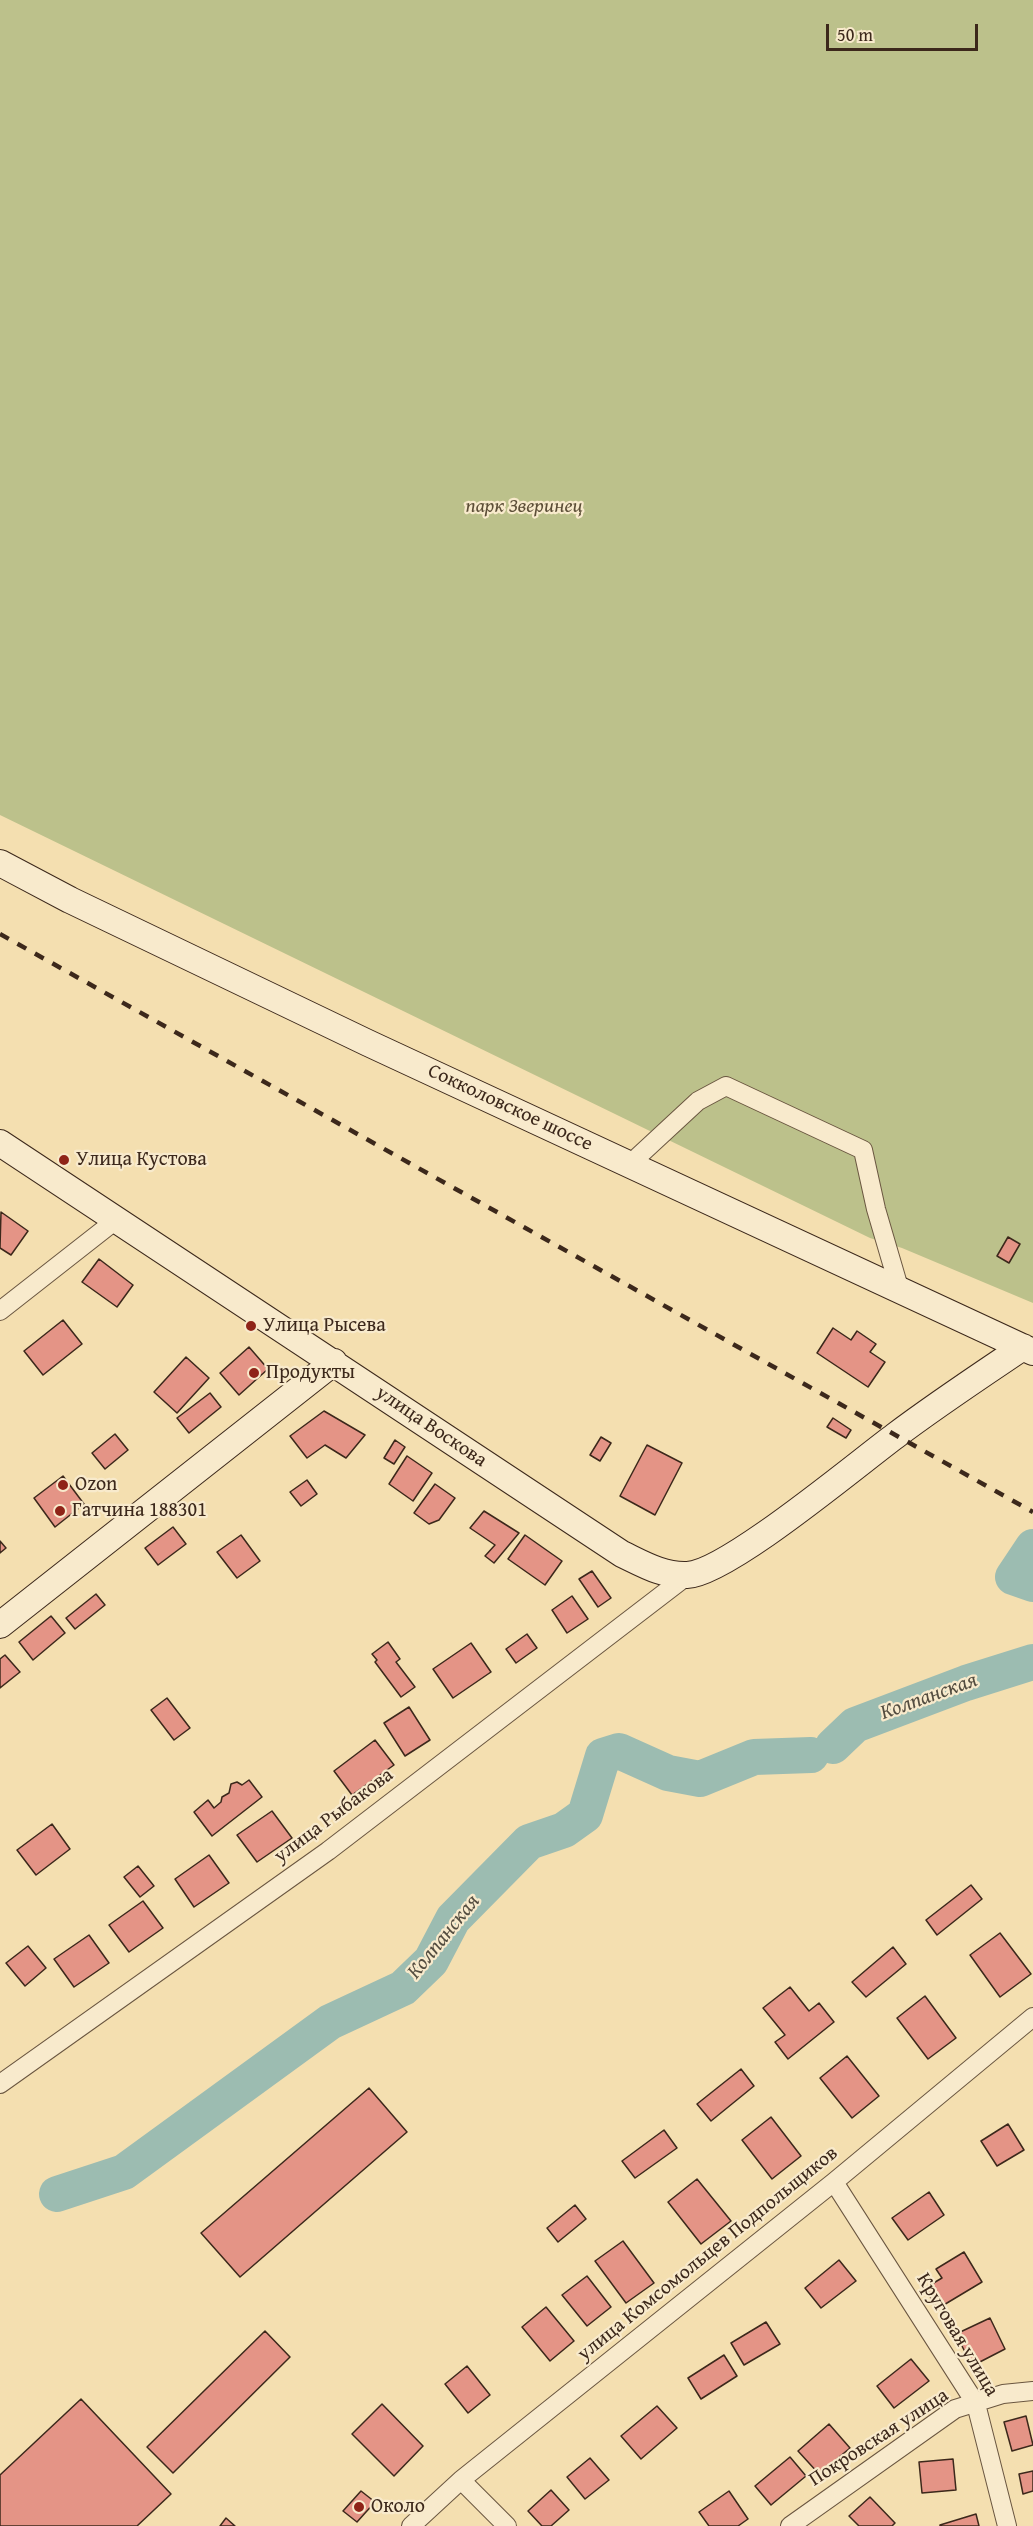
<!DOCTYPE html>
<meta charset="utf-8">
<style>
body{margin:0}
#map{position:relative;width:1033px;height:2526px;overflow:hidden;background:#f4dfb0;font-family:"Gentium Book Plus",serif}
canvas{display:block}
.scale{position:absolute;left:826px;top:24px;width:152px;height:27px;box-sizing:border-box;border:3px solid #3c281b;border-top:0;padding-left:8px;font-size:18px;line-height:21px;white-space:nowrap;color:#3c281b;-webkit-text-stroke:4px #f8eacc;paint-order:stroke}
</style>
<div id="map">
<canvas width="1033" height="2526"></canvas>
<div class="scale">50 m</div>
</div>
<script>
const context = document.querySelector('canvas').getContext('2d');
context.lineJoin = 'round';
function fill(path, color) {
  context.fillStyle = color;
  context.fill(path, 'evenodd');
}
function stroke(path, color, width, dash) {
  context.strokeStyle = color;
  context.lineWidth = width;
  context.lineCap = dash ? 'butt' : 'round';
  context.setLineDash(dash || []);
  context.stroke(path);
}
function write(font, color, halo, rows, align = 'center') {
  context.font = font + ' "Gentium Book Plus",serif';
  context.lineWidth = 4.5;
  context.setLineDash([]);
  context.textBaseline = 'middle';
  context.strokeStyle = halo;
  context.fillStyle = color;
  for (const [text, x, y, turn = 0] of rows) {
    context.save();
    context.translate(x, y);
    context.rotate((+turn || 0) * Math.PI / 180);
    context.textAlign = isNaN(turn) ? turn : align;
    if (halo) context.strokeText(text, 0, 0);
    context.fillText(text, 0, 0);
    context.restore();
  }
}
fill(new Path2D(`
 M0 0H1033V1303L902 1248 870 1238 0 815Z`), '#bcc18b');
stroke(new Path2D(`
 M1033 1547 1013 1577 1033 1584
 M833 1746 855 1725 966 1683 1033 1662
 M57 2194 124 2172 330 2022 403 1988 431 1961 453 1919 529 1842 564 1830 585 1815 603 1756 619 1751 668 1773 700 1779 754 1757 811 1755`), '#9cbcb1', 36);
const building = new Path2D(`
 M1 1212 28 1231 11 1255 0 1248Z
 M1008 1237 1020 1244 1009 1263 997 1256Z
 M99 1259 133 1285 117 1307 82 1282Z
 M63 1320 82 1344 43 1375 24 1351Z
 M833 1328 851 1340 857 1331 876 1344 870 1352 885 1362 868 1387 817 1353Z
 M249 1347 268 1369 239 1395 220 1373Z
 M186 1357 209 1378 177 1413 154 1392Z
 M210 1393 221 1407 189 1433 177 1418Z
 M324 1411 365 1435 346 1458 325 1445 307 1458 290 1436Z
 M833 1418 851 1430 846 1438 827 1427Z
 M115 1434 128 1450 105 1469 92 1453Z
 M601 1437 611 1443 600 1461 590 1455Z
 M395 1440 405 1447 394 1464 384 1458Z
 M647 1445 682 1463 655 1515 620 1496Z
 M407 1456 432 1473 413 1501 389 1484Z
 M63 1476 84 1504 55 1527 34 1498Z
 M307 1480 317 1494 301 1506 290 1492Z
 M435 1484 455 1498 439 1520 429 1524 414 1513Z
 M484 1511 519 1533 494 1563 485 1556 495 1545 470 1528Z
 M173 1527 186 1544 158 1565 145 1548Z
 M241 1535 260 1561 237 1578 217 1552Z
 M525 1535 562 1561 545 1585 508 1559Z
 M0 1541 6 1548 0 1553Z
 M592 1571 611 1598 598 1607 579 1579Z
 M96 1594 105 1605 75 1629 66 1618Z
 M572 1596 588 1619 567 1633 552 1610Z
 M51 1616 65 1633 33 1660 19 1642Z
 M527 1634 537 1648 516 1663 506 1649Z
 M388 1642 400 1659 396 1662 415 1687 401 1697 375 1662 377 1660 372 1654Z
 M471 1643 491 1672 453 1698 433 1669Z
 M5 1655 20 1672 0 1688V1659Z
 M167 1698 190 1728 174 1740 151 1710Z
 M409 1707 430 1740 405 1756 384 1723Z
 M375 1740 394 1765 352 1795 334 1771Z
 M249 1780 262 1797 212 1836 194 1812 208 1800 214 1808 221 1802 222 1797 229 1793 231 1784 237 1782 242 1785Z
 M272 1811 292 1838 257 1862 237 1835Z
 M52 1824 70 1849 36 1875 17 1850Z
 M209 1855 229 1883 194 1907 175 1879Z
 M138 1866 154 1886 140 1897 124 1877Z
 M971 1885 982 1899 937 1935 926 1920Z
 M143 1901 163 1928 129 1952 109 1925Z
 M1000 1933 1031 1974 1000 1997 970 1955Z
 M89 1935 109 1963 74 1987 54 1959Z
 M28 1946 46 1968 25 1986 6 1963Z
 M893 1947 906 1964 866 1997 852 1982Z
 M790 1987 809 2011 819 2003 834 2022 788 2059 775 2042 785 2035 763 2008Z
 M925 1996 956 2038 928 2059 897 2018Z
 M847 2056 879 2096 852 2118 820 2078Z
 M741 2069 754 2086 711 2121 697 2104Z
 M369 2088 407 2132 240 2277 201 2233Z
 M771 2117 801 2156 772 2179 742 2140Z
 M1008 2124 1024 2150 997 2166 981 2141Z
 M664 2130 677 2148 635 2178 622 2161Z
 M697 2179 731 2221 701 2244 668 2202Z
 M929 2192 944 2215 908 2240 892 2218Z
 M575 2205 586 2219 558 2242 547 2228Z
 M623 2241 654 2283 626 2303 595 2261Z
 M964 2252 982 2282 937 2309 925 2288 942 2278 936 2269Z
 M839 2260 856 2281 821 2308 805 2288Z
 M587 2276 611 2307 587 2326 562 2295Z
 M546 2307 574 2341 550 2361 522 2327Z
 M990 2318 1005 2349 972 2366 956 2334Z
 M766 2322 780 2344 744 2365 731 2343Z
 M265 2331 290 2357 173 2473 147 2447Z
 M724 2355 737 2376 701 2399 688 2378Z
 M911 2359 929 2381 894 2408 877 2386Z
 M467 2366 490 2395 468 2413 445 2384Z
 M81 2399 171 2494 137 2526H0V2475Z
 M382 2404 423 2446 394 2476 352 2434Z
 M657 2406 677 2428 641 2459 621 2436Z
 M1026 2416 1033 2445 1012 2451 1004 2422Z
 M829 2424 850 2448 819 2474 798 2451Z
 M790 2457 806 2476 771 2505 755 2486Z
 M590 2458 609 2480 585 2499 567 2477Z
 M953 2459 956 2490 922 2493 919 2462Z
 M1033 2471V2491L1023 2494 1019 2474Z
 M551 2490 569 2510 551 2526H542L528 2511Z
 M361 2491 375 2502 357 2522 343 2511Z
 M729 2491 748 2519 738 2526H709L699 2512Z
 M870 2497 895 2523 892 2526H859L849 2516Z
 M976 2514 979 2526H940V2525Z
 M226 2518 235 2526H220Z`);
fill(building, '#e49486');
stroke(building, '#3c281b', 1.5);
const street = new Path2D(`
 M630 1164 698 1101 726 1086 863 1150 876 1209 900 1291
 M0 1311 116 1220
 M0 2084 328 1851 688 1575
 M834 2182 976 2404 1007 2526
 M461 2480 507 2526
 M411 2526 461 2480 834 2182 1033 2017
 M790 2526 955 2409 1003 2394 1033 2391`);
const secondary = new Path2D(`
 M0 863 70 900 368 1043 1033 1352
 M0 1143 622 1554C643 1564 663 1576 687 1575 726 1574 857 1464 895 1436 936 1405 980 1376 1023 1347
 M0 1625 334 1362`);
stroke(street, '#6a5640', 20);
stroke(secondary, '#3c281b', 28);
stroke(street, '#f8eacc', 18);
stroke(secondary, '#f8eacc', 26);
stroke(new Path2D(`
 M0 934 1033 1512`), '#3c281b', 4.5, [10, 10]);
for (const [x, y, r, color] of [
 [64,1160,6,"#8f2418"],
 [251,1326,6,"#8f2418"],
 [254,1373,6,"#8f2418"],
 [63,1485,6,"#8f2418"],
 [60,1511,6,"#8f2418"],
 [359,2507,6,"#8f2418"]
]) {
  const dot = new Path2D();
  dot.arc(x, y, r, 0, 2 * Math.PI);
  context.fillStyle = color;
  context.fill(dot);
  stroke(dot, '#f8eacc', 2);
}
write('italic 20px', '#5c4e37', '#f8eacc', [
 ["парк Зверинец",524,507]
]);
write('20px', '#3c281b', '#f8eacc', [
 ["Сокколовское шоссе",510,1108,25],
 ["улица Воскова",431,1427,34],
 ["улица Рыбакова",334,1816,-37],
 ["улица Комсомольцев Подпольщиков",708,2254,-39],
 ["Круговая улица",957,2335,59],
 ["Покровская улица",879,2438,-33]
]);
write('20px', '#3c281b', '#f8eacc', [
 ["Улица Кустова",76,1160],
 ["Улица Рысева",263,1326],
 ["Продукты",266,1373],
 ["Ozon",75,1485],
 ["Гатчина 188301",72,1511],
 ["Около",371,2507]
], 'left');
write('italic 21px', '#544d40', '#f8eacc', [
 ["Колпанская",929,1697,-20],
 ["Колпанская",444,1937,-51]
]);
</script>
